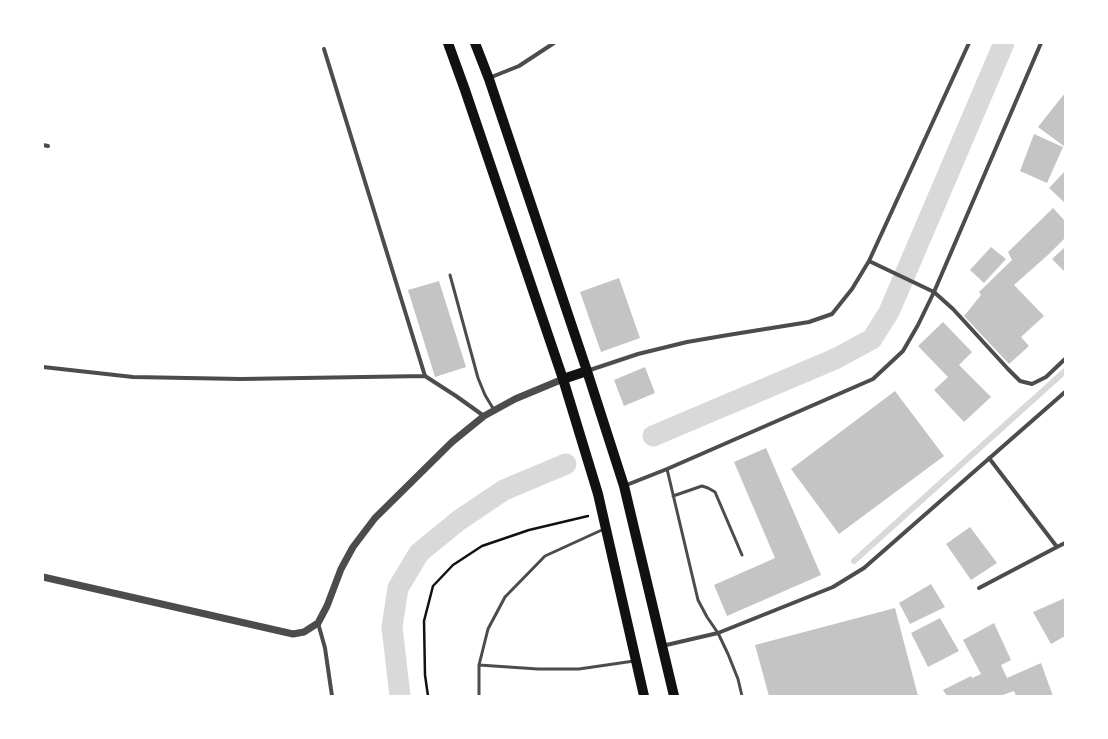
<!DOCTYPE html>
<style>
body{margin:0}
#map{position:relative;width:1108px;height:739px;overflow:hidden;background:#fff;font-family:Raleway,sans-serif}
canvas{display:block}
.frame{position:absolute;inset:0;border:44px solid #fff;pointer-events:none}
</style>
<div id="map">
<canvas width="1108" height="739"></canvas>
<div class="frame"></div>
</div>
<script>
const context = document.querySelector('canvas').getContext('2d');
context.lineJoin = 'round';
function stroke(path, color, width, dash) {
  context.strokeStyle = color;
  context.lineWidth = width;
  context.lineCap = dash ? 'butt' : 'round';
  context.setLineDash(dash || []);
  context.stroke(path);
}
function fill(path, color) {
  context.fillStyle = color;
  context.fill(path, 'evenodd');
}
stroke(new Path2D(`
 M854 561 1065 371`), '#d9d9d9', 6);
stroke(new Path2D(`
 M653 436 835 359 872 339 889 312 1004 43
 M400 696 392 627 398 588 419 553 458 521 504 490 566 464`), '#d9d9d9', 21);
fill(new Path2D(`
 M1065 93V147L1038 127Z
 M1034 134 1063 147 1047 183 1020 171Z
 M1065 171V203L1049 188Z
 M1053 208 1065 221V238L1049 254 1014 285 1044 316 1021 337 1029 346 1009 364 964 316 981 295 979 292 1012 260 1008 252Z
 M991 247 1006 259 984 283 970 270Z
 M1065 247V272L1052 259Z
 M619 278 640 338 601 352 580 292Z
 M439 281 466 367 435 377 408 290Z
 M943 322 972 352 959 365 991 397 964 422 934 390 948 377 918 346Z
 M645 367 655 393 624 406 614 380Z
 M895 391 944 456 839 534 791 469Z
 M766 448 821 575 727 616 714 585 775 558 734 462Z
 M970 527 997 563 971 580 946 544Z
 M931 584 945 607 910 624 899 603Z
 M1065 598V636L1051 644 1033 612Z
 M895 608 918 696H769L755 645Z
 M940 618 959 651 928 667 911 633Z
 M994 623 1011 660 1001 665 1007 678 1041 663 1053 696H1016L1014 691 1000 696H947L943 690 971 676 972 678 981 674 963 640Z`), '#c4c4c4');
stroke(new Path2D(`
 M428 696 425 675 424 621 433 586 453 565 482 546 529 530 588 516`), '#111', 2.5);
stroke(new Path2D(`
 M450 275 478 378 485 395 494 410
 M667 469 698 600 707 617 718 633 728 654 738 679 742 696
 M673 496 702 486 708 488 715 492 742 555
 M479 665 538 669H579L634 661
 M479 696V665L488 629 505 597 545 556 604 529`), '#4c4c4c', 3);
stroke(new Path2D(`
 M324 49 425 376
 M489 78 519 66 554 43
 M43 145 48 146
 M869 261 934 292 953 309 1008 369 1020 381 1032 384 1046 377 1065 359
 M43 367 133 377 241 379 425 376 456 396 484 416
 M587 371 638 354 687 342 728 335 809 322 832 314 852 289 869 261 969 43
 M989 458 1057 547 1065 543
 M624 486 667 469 873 379 903 351 918 325 934 292 1041 43
 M979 588 1057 547
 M318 623 325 648 332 696
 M662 646 718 633 833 587 864 568 1065 392`), '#4c4c4c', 4);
stroke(new Path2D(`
 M43 577 293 634 304 632 318 623 327 606 341 569 353 547 375 518 452 442 484 416 515 399 563 379`), '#4c4c4c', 7);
stroke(new Path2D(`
 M448 43 465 90 563 379 598 494 644 696
 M475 43 489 79 587 371 624 486 674 696
 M563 379 587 371`), '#111', 10);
</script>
